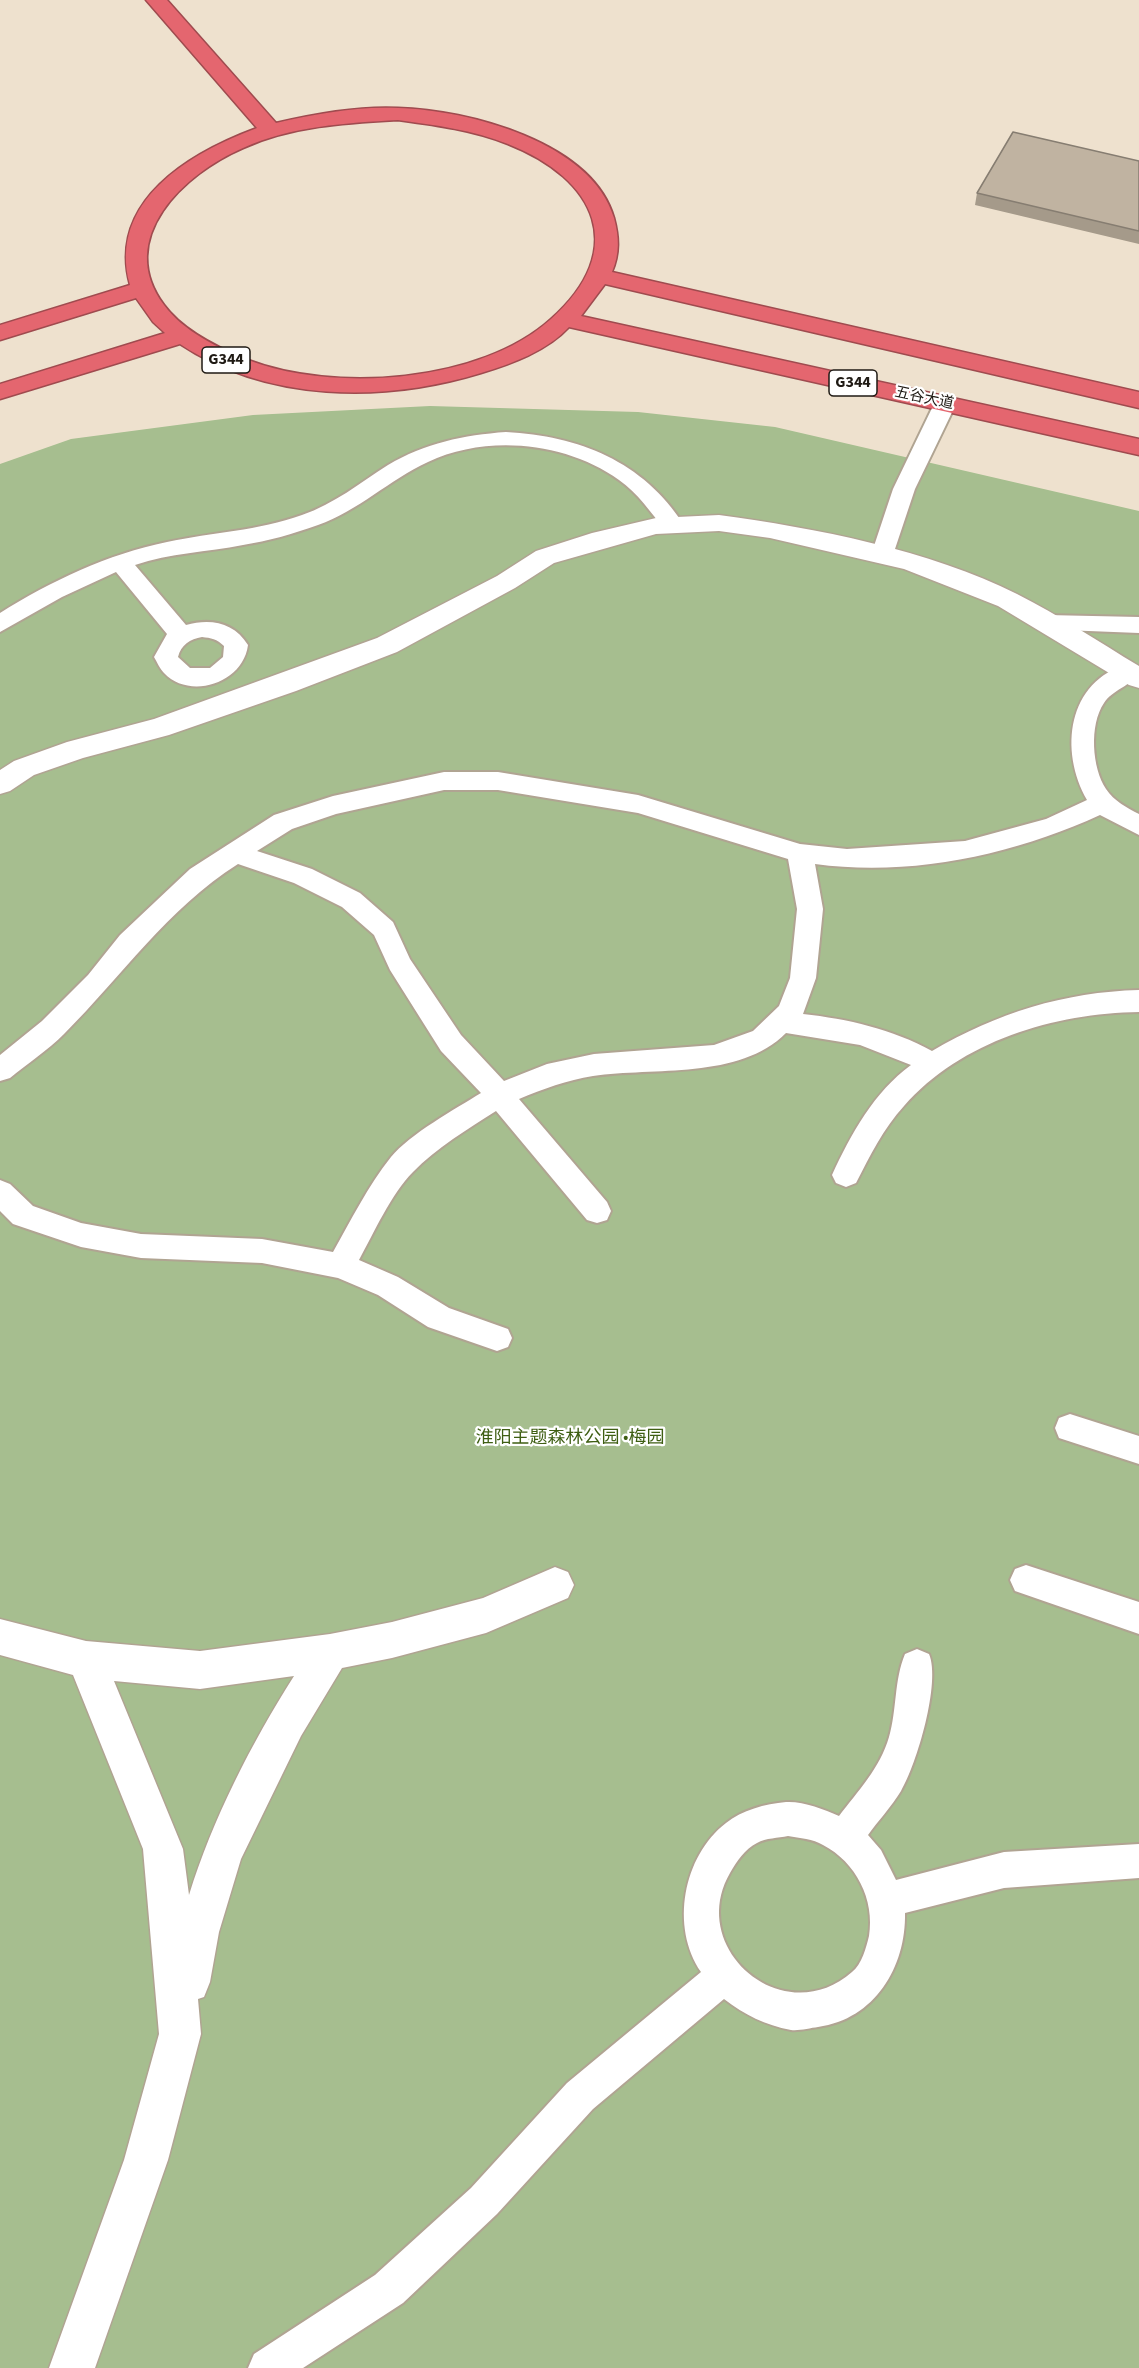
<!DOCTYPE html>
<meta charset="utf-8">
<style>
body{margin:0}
canvas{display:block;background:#eee1ce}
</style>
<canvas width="1139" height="2368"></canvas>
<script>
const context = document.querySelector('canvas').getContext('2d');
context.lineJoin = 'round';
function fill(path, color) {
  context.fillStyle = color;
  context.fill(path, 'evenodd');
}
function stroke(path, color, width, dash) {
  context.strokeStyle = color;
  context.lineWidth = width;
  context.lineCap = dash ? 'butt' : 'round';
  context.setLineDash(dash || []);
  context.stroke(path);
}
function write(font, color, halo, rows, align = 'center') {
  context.font = font + ' "Source Sans 3","Noto Sans SC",sans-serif';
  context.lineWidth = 4.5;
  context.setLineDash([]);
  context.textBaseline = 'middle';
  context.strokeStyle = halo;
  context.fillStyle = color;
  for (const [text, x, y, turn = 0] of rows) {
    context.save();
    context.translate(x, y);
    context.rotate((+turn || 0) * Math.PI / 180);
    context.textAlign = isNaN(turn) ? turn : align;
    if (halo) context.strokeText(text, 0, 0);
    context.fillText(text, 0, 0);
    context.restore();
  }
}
fill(new Path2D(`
 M430 406 638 412 775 427 1139 511V2368H0V464L71 439 253 415Z`), '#a6be8f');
const lane = new Path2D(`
 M945 397 952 399 956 404 915 489 893 555 890 560 882 562 874 560 871 555 893 489 934 404 938 399Z
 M506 432C579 436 643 461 684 525L681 530 673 532 665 530C651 513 638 493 619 480 566 442 487 434 428 462 389 480 358 511 318 525 293 534 268 541 243 545 207 552 170 553 135 565L186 625C210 618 234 622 248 645 243 684 189 700 164 673 160 669 157 662 154 657L167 634 116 572 62 597 0 632V613C51 581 108 554 167 542 213 532 258 531 302 515 334 504 360 483 388 465 425 443 464 435 506 432ZM202 637C211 638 217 639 224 646L223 657 210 668H190L178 657C181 645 190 639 202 637Z
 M1046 615 1139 617V633L1038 629 1034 623 1038 617Z
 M1128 664 1136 666 1139 673C1131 686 1112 690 1104 703 1089 725 1092 768 1106 789 1114 801 1127 808 1139 814V835L1100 815C1013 855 911 877 815 864L823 909 816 978 803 1014C848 1019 892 1029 932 1051 997 1013 1064 992 1139 990V1012C1055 1013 961 1041 904 1106 883 1129 870 1156 856 1183L846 1187 836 1183 832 1175C851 1134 874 1092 911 1065L860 1045 786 1033C739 1080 654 1067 593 1076 567 1080 543 1089 519 1099L607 1202 611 1211 607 1220 597 1223 587 1220 496 1111C468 1129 436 1148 413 1172 391 1194 374 1233 359 1260L398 1277 449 1308 508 1329 512 1338 508 1347 497 1351 428 1327 378 1295 338 1278 262 1263 141 1258 81 1247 13 1224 0 1211V1180L10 1184 33 1206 81 1223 141 1234 262 1239 333 1252C351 1220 368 1186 391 1157 410 1134 455 1109 481 1093L441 1051 390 970 374 935 342 907 294 883 238 864C166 910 123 975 64 1034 48 1050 27 1064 10 1078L0 1081V1055L42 1021 88 975 120 935 190 869 274 815 333 796 444 772H498L638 795 800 844 847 849 965 841 1046 819 1087 800C1059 751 1067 681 1128 664ZM444 790H498L638 813 788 859 797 909 790 978 779 1006 753 1031 714 1045 594 1054 547 1064 504 1081 461 1035 410 959 393 922 360 893 312 869 257 851 292 829 336 814Z
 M1070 1414 1139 1436V1464L1059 1438 1055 1428 1059 1418Z
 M1026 1565 1139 1602V1634L1015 1591 1010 1580 1015 1569Z
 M917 1649 929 1654C941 1682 917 1764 901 1791 892 1806 878 1821 868 1835L881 1850 896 1880 1004 1852 1139 1844V1878L1004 1888 905 1913C906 1967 875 2019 818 2027 810 2028 799 2031 791 2030 765 2025 745 2015 724 1999L593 2109 497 2214 403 2303 303 2368H248L254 2354 375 2275 471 2188 567 2083 701 1972C670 1927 683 1856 726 1823 742 1810 765 1804 786 1802 803 1801 823 1809 839 1816 858 1791 880 1768 889 1737 897 1710 894 1680 905 1654ZM788 1836C800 1838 813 1839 823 1845 856 1862 875 1900 869 1936 866 1948 862 1964 852 1972 784 2032 686 1949 730 1873 737 1861 745 1849 757 1843 766 1838 778 1838 788 1836Z`);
const street = new Path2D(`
 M719 515C815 528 930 550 1017 594 1059 615 1099 642 1139 666V688L1129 685 998 606 904 569 770 538 719 531 656 534 554 563 515 588 397 652 296 691 169 735 83 758 34 775 10 791 0 794V770L14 761 67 742 154 719 377 638 497 576 536 551 592 533 656 518Z
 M555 1567 568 1572 574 1585 568 1598 486 1633 392 1658 342 1668 301 1736 241 1859 219 1932 210 1982 204 1997 198 1999 201 2034 168 2160 95 2368H49L124 2160 159 2034 143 1849 73 1675 0 1655V1619L86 1641 200 1651 330 1634 392 1622 483 1598ZM294 1676C251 1744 213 1818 189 1895L183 1849 114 1681 200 1689Z`);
const highway = new Path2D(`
 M146 0H167L276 123C314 114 358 106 398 108 468 110 592 142 614 218 619 237 620 253 612 272L1139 392V408L605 284 581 316 1139 439V455L569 327C547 351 511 364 481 373 383 403 267 402 180 344L0 399V384L165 333 153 322 136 298 0 340V325L130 285C107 201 190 153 257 128ZM398 120C435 125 473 130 508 144 597 179 629 250 551 319 480 383 334 393 248 360 218 348 183 331 164 305 114 238 185 173 243 148 292 126 345 123 398 120Z`);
stroke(lane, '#b0a492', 4);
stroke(street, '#b0a492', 3);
stroke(highway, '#9f4b4f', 3);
fill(lane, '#fff');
fill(street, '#fff');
fill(highway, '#e4666f');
fill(new Path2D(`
 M1139 161V244L975 205 977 193Z`), '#a59a8a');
const building = new Path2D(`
 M1013 132 1139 161V231L977 193Z`);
fill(building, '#c0b3a1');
stroke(building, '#867d71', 1.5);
write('15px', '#1f1a14', '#fff', [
 ["五谷大道",924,399,12]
]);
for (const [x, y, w] of [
 [226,360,48],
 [853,383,48]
]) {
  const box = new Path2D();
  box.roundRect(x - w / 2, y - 13, w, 26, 4.5);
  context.fillStyle = '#fff';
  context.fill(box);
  stroke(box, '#1f1a14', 1.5);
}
write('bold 16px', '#1f1a14', null, [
 ["G344",226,360],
 ["G344",853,383]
]);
write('18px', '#3e5e12', '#fff', [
 ["淮阳主题森林公园 •梅园",570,1439]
]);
</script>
